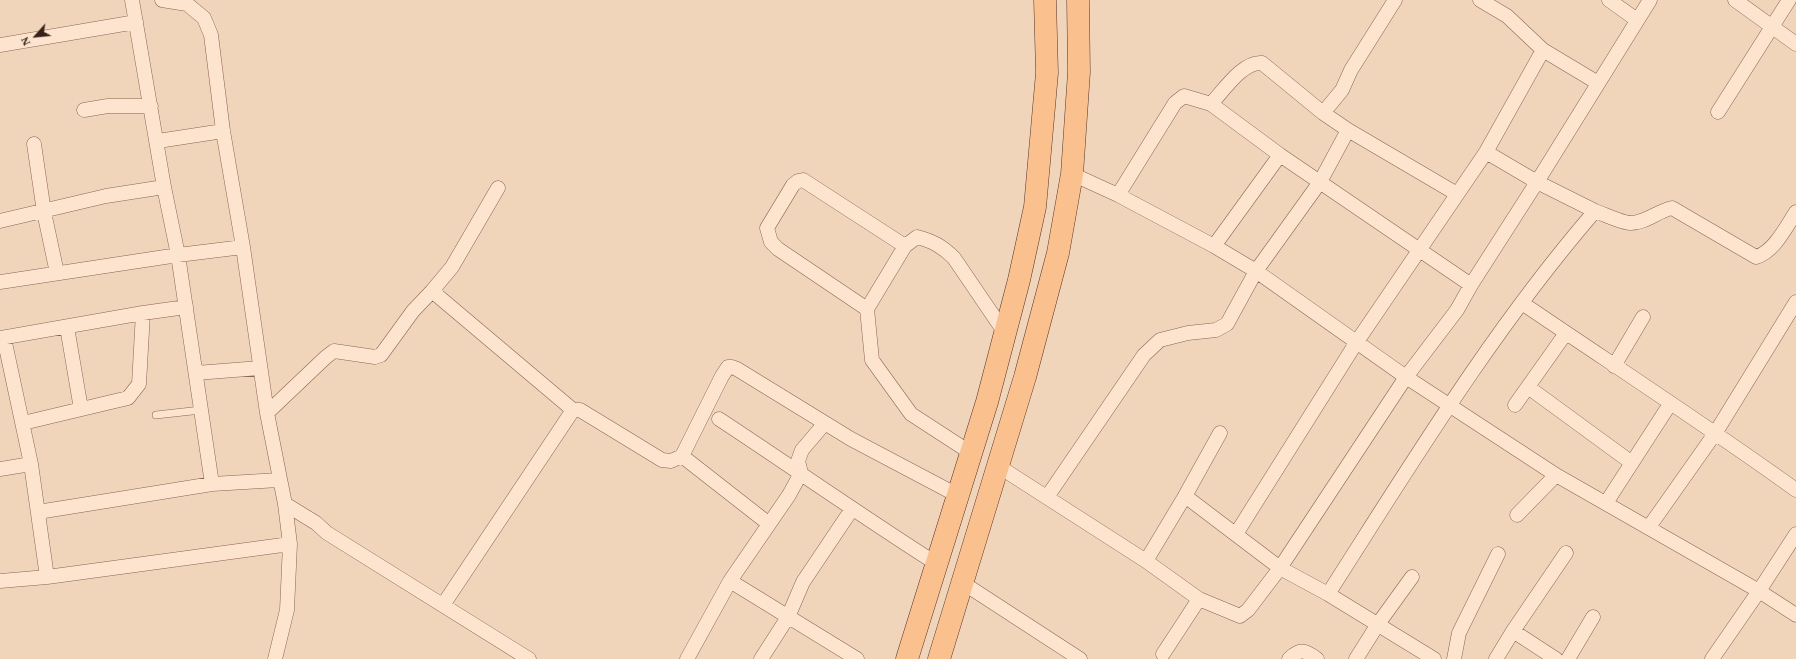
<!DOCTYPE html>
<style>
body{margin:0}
#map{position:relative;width:1796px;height:659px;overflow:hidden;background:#f1d5bb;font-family:Georgia,serif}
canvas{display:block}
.north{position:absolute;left:16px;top:16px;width:40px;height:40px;-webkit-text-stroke:3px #f8e1cb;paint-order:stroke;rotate:243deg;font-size:11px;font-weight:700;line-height:16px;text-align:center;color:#37221a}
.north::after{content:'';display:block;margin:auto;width:14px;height:18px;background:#37221a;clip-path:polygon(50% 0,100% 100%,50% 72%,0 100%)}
</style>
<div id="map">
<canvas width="1796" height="659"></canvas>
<div class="north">N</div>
</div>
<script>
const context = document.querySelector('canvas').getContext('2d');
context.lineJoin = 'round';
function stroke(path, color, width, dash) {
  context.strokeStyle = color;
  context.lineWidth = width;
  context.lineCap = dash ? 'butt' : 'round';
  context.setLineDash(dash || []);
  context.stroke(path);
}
const service = new Path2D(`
 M156 415 201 410`);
const minor = new Path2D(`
 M132 0 164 187 178 255 212 484
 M162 0 187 4 204 18 211 35 223 131 243 247 267 413 285 504 290 544 287 610 275 659
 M1480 0 1507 16 1543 50 1598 83
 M1609 0 1637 20
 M1735 0 1796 44
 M0 45 136 22
 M1211 104C1224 90 1243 61 1262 63L1323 113 1342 90 1351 70 1395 0
 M84 110 108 106H151
 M1718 112 1789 0
 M1323 113 1348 130 1457 194
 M158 141 223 131
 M34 144 44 212 57 273
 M1486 152 1537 182 1595 211
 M1072 174 1118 195 1214 246 1256 271 1406 377 1556 475 1759 591 1796 615
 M1118 195 1175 103 1184 96 1211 104 1280 155 1471 285
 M0 221 106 196 164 187
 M1214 246 1280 155
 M0 282 178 255 243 247
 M432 291 452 267 498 188
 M1522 303C1613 365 1706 425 1796 490
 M867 309 778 249 771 242 767 228 793 185 798 181 803 180 905 246
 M67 327 81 409
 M0 338 143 313 186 307
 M4 338 31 464 47 577
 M1614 366 1643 317
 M196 373 260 368
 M1528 387 1632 463
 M1515 405 1566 333
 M267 413 326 357 334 351 375 357 381 355 413 311 432 291 573 410
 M719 419C792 467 863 517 937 564
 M23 423 128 398 139 384 143 313
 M971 453 911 414 872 360 867 309 905 246 917 237C933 241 943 247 954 258L1005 333
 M682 456 769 524
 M998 466 1146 561 1199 599 1163 654
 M0 469 31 464
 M1185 496 1220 433
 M1047 497 1144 355 1160 340 1188 333 1216 330 1227 324 1256 271 1320 182 1348 130
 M1606 503 1670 404
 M285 504 316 523 327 533 529 659
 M38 512 212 484 279 480
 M1517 515 1556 475
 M1649 527 1716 432 1796 302
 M1236 534 1356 343 1486 152 1543 50
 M1146 561 1185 496 1280 568 1328 594 1434 659
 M0 581 47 577 290 544
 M730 581 857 659
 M963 583 1080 659
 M1328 594C1412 463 1493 329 1595 211 1604 214 1622 223 1631 223 1645 223 1658 211 1672 208L1756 257C1774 252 1786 227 1796 212
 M1199 599 1240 616 1248 610 1280 568 1406 377 1457 310 1471 285 1537 182 1650 0
 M443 605 573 410H580L662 460 671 461 682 456 722 376 728 367H732L737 369 851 439 957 495
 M1513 631 1566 553
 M687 659 730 581 789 495 801 473 798 461 802 450 825 423
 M761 659 788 617 803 582 852 509
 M1289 659C1300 648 1305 650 1317 659
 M1356 659 1378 624 1412 577
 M1454 659 1459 633 1498 554
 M1496 659 1513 631 1556 659
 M1568 659 1593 617
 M1712 659 1759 591 1796 534`);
const primary = new Path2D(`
 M907 659 987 402 1019 280 1035 207 1047 73 1045 0
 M939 659 1025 377 1058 253 1072 174 1079 72 1078 0`);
stroke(service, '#8a6453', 8);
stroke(minor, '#8a6453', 15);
stroke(primary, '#573429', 23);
stroke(service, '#fce4ce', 7);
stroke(minor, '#fce4ce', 14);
stroke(primary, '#fac08e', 22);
</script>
